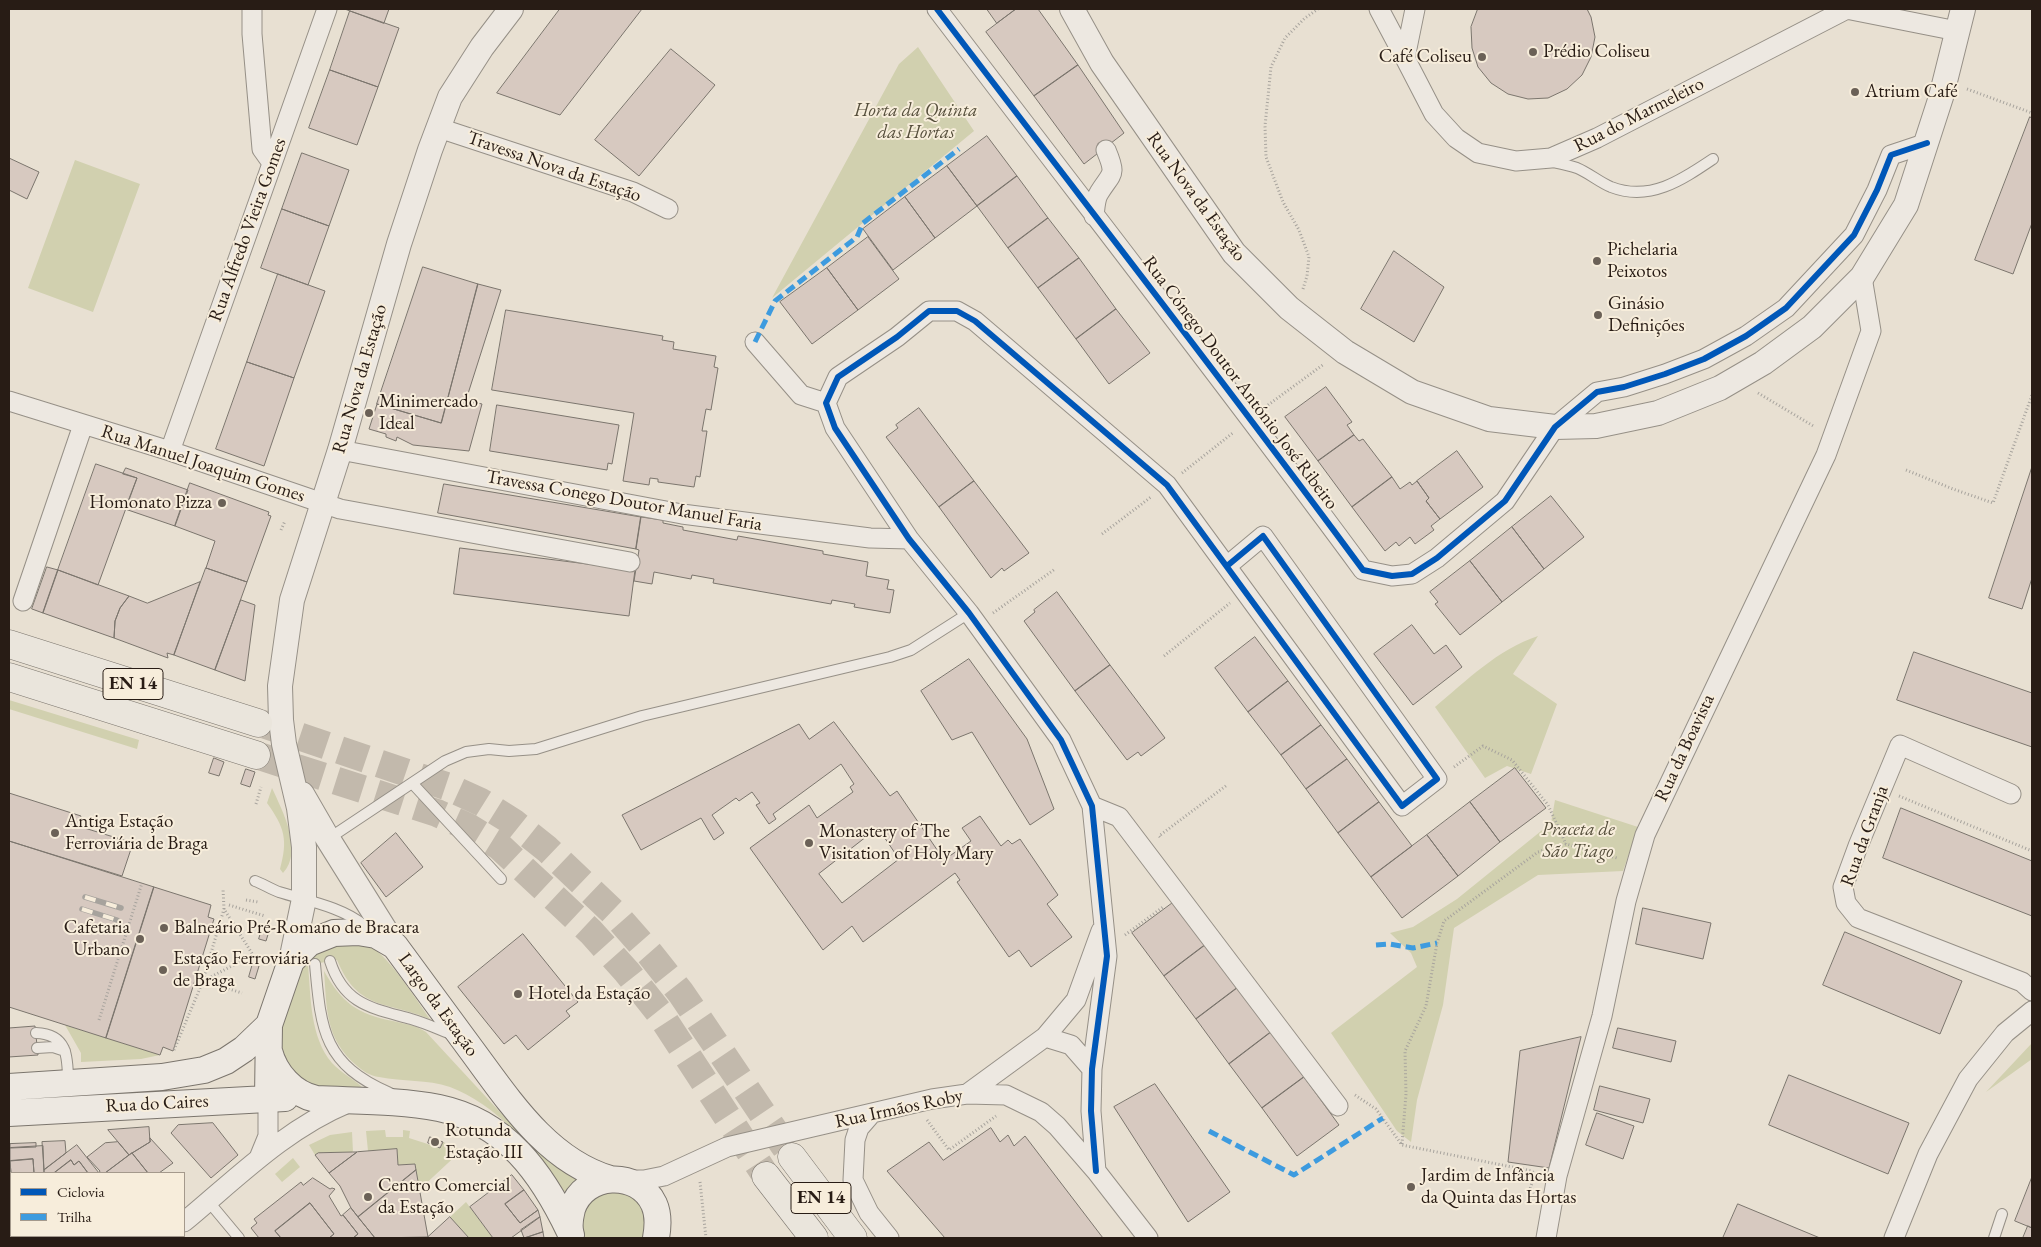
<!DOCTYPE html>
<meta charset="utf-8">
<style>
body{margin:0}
#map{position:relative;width:2041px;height:1247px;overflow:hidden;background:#e8e0d2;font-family:"EB Garamond",serif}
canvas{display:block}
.frame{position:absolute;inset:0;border:10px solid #281c15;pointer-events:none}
.legend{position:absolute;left:10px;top:1172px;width:175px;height:65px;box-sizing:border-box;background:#f7eddb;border:1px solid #a4998c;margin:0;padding:6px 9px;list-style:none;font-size:15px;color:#281c15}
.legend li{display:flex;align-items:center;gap:10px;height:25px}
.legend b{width:25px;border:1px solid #a4998c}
</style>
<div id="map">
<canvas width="2041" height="1247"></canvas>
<div class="frame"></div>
<ul class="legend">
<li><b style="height:6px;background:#0057b8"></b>Ciclovia</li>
<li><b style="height:6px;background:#3d9bdf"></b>Trilha</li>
</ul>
</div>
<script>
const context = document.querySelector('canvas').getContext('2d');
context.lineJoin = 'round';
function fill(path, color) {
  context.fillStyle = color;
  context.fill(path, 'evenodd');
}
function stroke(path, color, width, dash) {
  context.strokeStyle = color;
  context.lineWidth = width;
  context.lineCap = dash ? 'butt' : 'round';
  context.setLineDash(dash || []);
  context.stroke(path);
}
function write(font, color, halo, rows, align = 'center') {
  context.font = font + ' "EB Garamond",serif';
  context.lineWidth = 4;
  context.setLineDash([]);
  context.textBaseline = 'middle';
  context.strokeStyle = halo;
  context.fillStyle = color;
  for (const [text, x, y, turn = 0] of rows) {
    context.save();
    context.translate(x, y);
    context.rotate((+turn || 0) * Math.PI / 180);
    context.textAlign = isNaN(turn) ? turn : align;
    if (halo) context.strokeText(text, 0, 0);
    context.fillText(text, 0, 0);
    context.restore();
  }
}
fill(new Path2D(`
 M918 47 974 131 772 298 899 64Z
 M75 160 140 184 93 312 28 288Z
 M1538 636 1513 674 1557 704 1531 774 1507 766 1485 778 1435 707C1466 681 1498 649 1538 636Z
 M9 700 139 740 137 749 9 709Z
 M272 788C282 810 304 851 283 873L280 869C288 840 285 828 267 803Z
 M1555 800 1638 827 1623 871 1538 875 1454 928 1443 1005 1417 1100 1411 1142 1397 1131 1331 1033 1417 967 1411 953 1390 933 1413 927 1457 899 1551 823Z
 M326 943C338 944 353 941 365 944 385 949 417 1001 430 1019 387 1001 358 1011 337 960L308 965C311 998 310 1037 332 1063 341 1073 354 1079 363 1088L324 1087 312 1085 300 1078 289 1066 282 1054 281 1028 302 964Z
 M324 971C342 1003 357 1014 393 1021 404 1024 416 1025 426 1032L523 1137 549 1162 579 1176 580 1179 567 1191H564C539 1152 494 1103 450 1087 427 1079 403 1082 379 1077 370 1076 363 1071 356 1065 325 1038 327 1009 324 971Z
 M65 1025 160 1055 141 1059 81 1062V1053Z
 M2032 1043V1059L1986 1092Z
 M385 1130 386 1137H403V1130L410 1131 409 1138 440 1148 443 1142 462 1150 419 1190 415 1164 398 1165 397 1149 368 1151 366 1131Z
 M352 1132 353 1152 318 1153 315 1155 309 1145 330 1135Z
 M293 1158 300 1167 282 1182 275 1174Z
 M626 1189 645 1208V1235L643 1238H583L581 1209 588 1197Z
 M466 1202 493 1238H469L450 1217Z`), '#d1d0af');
const building = new Path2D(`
 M345 9H389L384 23Z
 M560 9H642L560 115 497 93Z
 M987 9H1016L997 23Z
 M1016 9H1038L1078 65 1034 96 986 32Z
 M1478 9H1587L1591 17 1595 37 1591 57 1582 75 1567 89 1548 98 1528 99 1508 94 1491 83 1478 67 1472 48 1471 27Z
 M350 11 399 28 378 87 330 70Z
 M671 49 715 85 639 176 595 140Z
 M1078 65 1124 133 1084 164 1034 96Z
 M330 70 378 87 357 145 309 128Z
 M2030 117 2032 118V223L2013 274 1975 260Z
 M987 136 1017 176 977 206 947 166Z
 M302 153 349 170 329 226 282 209Z
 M9 158 39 172 27 199 9 190Z
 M947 166 977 206 935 238 905 197Z
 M1017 176 1048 218 1008 248 977 206Z
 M905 197 935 238 893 270 863 229Z
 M282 209 329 226 308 285 261 268Z
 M1048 218 1079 258 1038 288 1008 248Z
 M868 237 899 279 858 310 827 268Z
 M1394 251 1444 287 1414 342 1361 309Z
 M1079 258 1116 309 1076 339 1038 288Z
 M423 267 478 284 441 423 377 404Z
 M827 268 858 310 812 344 780 302Z
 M278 274 325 291 294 378 247 362Z
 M478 284 501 290 466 400 482 404 469 451 413 445 397 437 396 441 386 437V434L369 429 377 404 441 423Z
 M1116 309 1150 353 1109 384 1076 339Z
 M506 310 663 336 662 340 674 342 673 349 716 356 714 367 718 368 711 410 706 409 702 431H707L700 477 696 476 694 487 658 482V479L650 478 649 485 623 481 634 413 492 390Z
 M247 362 294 378 264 466 216 449Z
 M1326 387 1352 422 1347 425 1354 435 1318 461 1285 417Z
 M497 405 619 425 612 464 608 463 607 470 490 451Z
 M919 408 974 481 939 507 886 437 898 428 896 425Z
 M1354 435 1359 441 1363 439 1392 477 1352 507 1318 461Z
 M1457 451 1483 487 1440 519 1426 501 1429 498 1417 481Z
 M96 464 137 478 98 585 58 570Z
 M2032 467V578L2022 609 1989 598Z
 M126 468 188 490 175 526 125 509 137 478 123 474Z
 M1392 477 1400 489 1410 482 1412 485 1417 481 1429 498 1426 501 1440 519 1431 526 1434 530 1415 544 1410 537 1399 546 1396 542 1385 551 1352 507Z
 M974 481 1029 553 1004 571 1002 568 991 578 939 507Z
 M190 483 269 512 268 515 271 516 247 582 206 568 215 541 175 526Z
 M444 484 641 517 636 549 438 513Z
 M1551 496 1584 537 1544 569 1512 527Z
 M641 517 663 520V523L683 527V530L737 540 738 536 823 551V554L868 562 866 576 889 580 887 589 894 590 890 613 854 607 855 604 832 600 831 604 713 583 714 579 692 575 691 579 654 572 652 584 634 581 639 550 636 549Z
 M1512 527 1544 569 1502 602 1470 561Z
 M460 548 635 570 629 616 454 594Z
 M1470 561 1502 602 1460 635 1435 604 1438 602 1430 592Z
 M47 567 58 570 43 613 32 609Z
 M206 568 247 582 215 670 174 655Z
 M58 570 129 596 120 608 115 621 114 638 43 613Z
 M200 582 174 655 167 653 168 658 114 638 115 621 120 608 129 596 147 603Z
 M1057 592 1110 665 1075 691 1024 621 1035 612 1034 610Z
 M241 600 255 605 245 681 215 670Z
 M1412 625 1434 654 1446 645 1462 667 1413 705 1374 654Z
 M1255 637 1288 681 1248 712 1215 668Z
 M1914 652 2032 693V747L1897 700Z
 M969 659 1027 739 1054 809 1030 825 972 732 952 740 921 691Z
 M1110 665 1165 738 1141 756 1138 752 1127 760 1075 691Z
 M1288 681 1321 725 1281 755 1248 712Z
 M834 722 890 796 897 791 944 860 971 841 962 828 980 816 1001 846 1008 840 1012 844 1020 839 1058 895 1047 904 1072 937 1031 967 1019 950 1009 957 957 882 960 880 955 873 863 942 852 926 823 950 750 848 809 805 817 818 853 792 850 787 854 784 841 764 773 814 776 819 769 824 756 805 760 803 752 792 739 801 736 798 712 815 724 833 714 840 701 818 641 850 622 815 799 724 809 739ZM878 828 899 859 842 903 819 874Z
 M1321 725 1347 759 1306 789 1281 755Z
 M214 758 224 762 219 776 209 773Z
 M1347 759 1379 802 1338 833 1306 789Z
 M1515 768 1546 808 1500 842 1470 802Z
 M246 769 255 772 250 787 241 784Z
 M9 793 81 816 78 826 133 843 122 876 9 841Z
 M1379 802 1412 846 1371 877 1338 833Z
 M1470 802 1500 842 1458 876 1427 835Z
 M1901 808 2032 861V916L1883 858Z
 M396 833 423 867 386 897 361 863Z
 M1427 835 1458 876 1402 918 1371 877Z
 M9 841 154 887 106 1038 9 1007Z
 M154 887 211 905 208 917 214 919 173 1051 163 1047 160 1055 106 1038Z
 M1174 902 1205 945 1164 976 1132 933Z
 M1643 908 1711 923 1703 959 1636 944Z
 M263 926 270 928 266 941 259 939Z
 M1845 932 1962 981 1940 1034 1823 985Z
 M523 934 578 1002 566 1011 570 1016 528 1050 516 1035 504 1044 458 987Z
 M1205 945 1237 988 1196 1019 1164 976Z
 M253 963 259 966 255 979 249 977Z
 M1237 988 1271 1032 1229 1064 1196 1019Z
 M9 1022V1028L35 1026 38 1055 9 1057Z
 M1618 1028 1676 1041 1671 1062 1613 1048Z
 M1271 1032 1304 1077 1262 1108 1229 1064Z
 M1581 1037 1549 1168 1508 1162 1520 1051Z
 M1789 1075 1909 1123 1888 1174 1769 1125Z
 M1304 1077 1339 1125 1297 1156 1262 1108Z
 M1155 1084 1230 1192 1188 1222 1114 1107Z
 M1600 1086 1650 1099 1643 1123 1594 1110Z
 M1597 1113 1634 1126 1623 1159 1586 1145Z
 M213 1123 238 1155 211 1178 171 1133 178 1125Z
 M149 1127 150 1142 129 1155 108 1130Z
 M991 1128 1000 1142 1008 1135 1014 1146 1025 1136 1103 1238H945L887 1171 929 1142 943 1160Z
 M430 1137 443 1142 440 1148 428 1143Z
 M150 1138 173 1163 159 1173H148L132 1153 150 1142Z
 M65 1141 66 1153 44 1170 42 1142Z
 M118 1142 129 1155 105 1173H99L100 1171 87 1157 105 1143Z
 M36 1143V1147L10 1148V1144Z
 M77 1145 99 1173H88L79 1161 74 1165 71 1160 54 1173H44V1170Z
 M43 1146 44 1173H34L33 1159 10 1161V1148Z
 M397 1149 398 1165 415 1164 416 1170 358 1217 351 1208 340 1186 329 1173 357 1152Z
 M353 1152H357L329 1173 315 1155 318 1153Z
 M132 1153 148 1173H105L129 1155Z
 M33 1159 34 1173 11 1174 10 1161Z
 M71 1160 74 1165 79 1161 88 1173H54Z
 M9 1161H10L11 1174V1195L9 1196Z
 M416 1170 428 1237 375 1238 358 1217Z
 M512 1175 524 1190 505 1204 520 1223 538 1210 540 1217 511 1238H493L470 1207Z
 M2032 1177V1228L2015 1221Z
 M313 1178 330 1189 332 1188 335 1189 329 1196 341 1216 343 1215 358 1234 353 1238H329L334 1234 310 1203 275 1231 281 1238H259L251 1228 257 1223 254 1219 301 1182 303 1185Z
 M524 1190 538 1210 520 1223 505 1204Z
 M310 1203 334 1234 329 1238H281L275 1231Z
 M1738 1204 1820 1238H1723Z
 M351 1208 358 1217 375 1238H353L358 1234 343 1215Z
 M450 1217 469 1238H428V1237Z
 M540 1217 543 1232 524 1238 521 1230Z
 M2028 1226 2032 1228V1238H2023Z
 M543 1232 544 1238H525Z
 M43 1236H90L86 1238H45Z
 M104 1236H140L137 1238H102Z`);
fill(building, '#d7c9c0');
stroke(building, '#7b756d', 1);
stroke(new Path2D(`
 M260 723 446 786 481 802 513 822 547 849 614 913 650 954 681 993 792 1157
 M256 755 437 813 468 827 499 846 591 932 627 972 658 1011 766 1176`), '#c2b9ac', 28, [28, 14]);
const service = new Path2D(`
 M1548 161C1557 163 1568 165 1577 168 1589 173 1599 182 1611 187 1650 202 1682 180 1713 159
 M412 783 501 879
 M328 839 445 761 466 752 489 749 509 751 536 749 642 716 890 657 911 650 969 613
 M255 881C263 884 271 889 279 892 308 901 342 907 365 926
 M330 961C344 1005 372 1008 411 1019 425 1023 438 1029 451 1034
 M315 964C321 1030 323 1064 390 1093
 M36 1033C67 1034 68 1056 68 1082
 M37 1048 53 1047 65 1051
 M209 1202 239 1238
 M1994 1238 2002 1214`);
const minor = new Path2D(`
 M252 9V34L262 149 272 163
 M937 9C1079 196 1224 381 1363 570L1392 576 1412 574 1437 558 1505 501 1555 427 1597 392 1624 387 1665 374 1704 359 1746 336 1786 308 1854 235 1877 190 1891 155 1927 143
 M1379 9 1405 58
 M1415 9 1405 58 1434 114 1456 138 1478 153 1516 161 1551 158 1597 138 1847 9
 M1846 9 1957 31
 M439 128 633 192 668 209
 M1094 216C1095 209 1095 199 1099 193 1112 172 1117 176 1106 150
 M755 342 801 395 826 403
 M9 401 170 451 340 509 630 562
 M340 450 682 514 870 538 909 539
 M170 451 327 9
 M23 601 83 425
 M2011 794 1900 745 1858 846 1843 887 1846 903 1858 918 2022 982 2032 991
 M1092 806 1119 817 1338 1106
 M1045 1037 1071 1045 1092 1069
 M967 1094 1045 1037 1076 1000 1101 931
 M872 1113 859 1128 855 1140 853 1180 869 1213 889 1238
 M259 1158 268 1136V1098
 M1096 1171 1091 1111 1092 1069 1107 956 1092 806 1061 740 969 613 909 539 835 428 826 403 838 377 897 337 929 311H957L975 321 1167 485 1402 806 1437 779 1263 536 1227 566
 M627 1180H644L664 1176 727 1147 932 1099 967 1094 1006 1095 1041 1112 1057 1126 1096 1171 1148 1238
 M184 1222C236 1179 285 1129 348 1103
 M164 1238 167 1236
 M1546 1238 1557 1176 1602 1016 1626 901 1645 835 1826 455 1871 331 1862 277
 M1894 1238 1928 1154 1968 1079 2005 1033 2032 1011`);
const tertiary = new Path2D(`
 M1072 9 1102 63 1234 253 1289 308 1345 352 1412 392 1489 419 1555 427 1596 426 1658 413 1720 388 1763 363 1812 327 1862 277 1906 205 1941 97 1963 9
 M302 794 328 839 395 946
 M291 961 304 899V847L299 808 284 744 281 720 280 686 292 600 340 450 399 244 430 150 450 97 482 47 511 9`);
const secondary = new Path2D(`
 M269 1051C275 1074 293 1094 316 1099 356 1101 399 1100 439 1108 506 1122 542 1173 570 1232
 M9 1087 162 1077 204 1070 226 1061 244 1049 269 1025
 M268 1098 269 1025 291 961 309 943 334 933 358 932 376 935 395 946C420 980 445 1014 470 1048 508 1099 546 1160 610 1179
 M9 1113 285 1098
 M571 1235C568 1226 570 1217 572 1209 584 1172 638 1169 654 1204 659 1215 658 1227 656 1238`);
const trunk = new Path2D(`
 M9 644 258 723
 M9 677 256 755
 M792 1157 853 1238
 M766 1176 814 1238`);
stroke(service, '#969087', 12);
stroke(minor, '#969087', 21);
stroke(tertiary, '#969087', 26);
stroke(secondary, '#7b756d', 28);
stroke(trunk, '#7b756d', 29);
stroke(new Path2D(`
 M1967 89 2032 113
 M1303 289 1307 276 1309 257 1299 230 1283 202 1266 157 1265 126 1271 67 1285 38 1305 18 1318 9
 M1758 393 1815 427
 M1268 405 1324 364
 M1906 470 1953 489 1993 503 2032 395
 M1182 473 1234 432
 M281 530 285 521
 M1102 534 1151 497
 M993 613 1055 569
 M1164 656 1230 603
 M1454 767 1483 746 1512 760 1548 805 1566 844
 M1899 796 2032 851
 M256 804 261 787
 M1160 837 1159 836 1227 785
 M246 900 258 902
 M229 905 265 916
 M1125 935 1163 907
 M195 979 203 981 253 955 224 909 223 889
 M203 980 224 909
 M99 1020 142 883
 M174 1050 203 981 242 993
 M1355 1095 1376 1109 1402 1145 1532 1171 1535 1174 1530 1189 1534 1193
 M927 1120 949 1150 996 1116
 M1402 1144 1406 1094 1405 1051 1426 1006 1437 943 1444 921 1538 852 1566 844 1617 858
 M700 1182 706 1238`), '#a7a39d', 3, [1, 2.5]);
stroke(service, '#ede8e1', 10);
stroke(minor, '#ede8e1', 19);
stroke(tertiary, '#ede8e1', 24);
stroke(secondary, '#ede8e1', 26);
stroke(trunk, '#eae5dc', 28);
const rail = new Path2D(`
 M85 897 121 908
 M82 909 117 920`);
stroke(rail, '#a7a39d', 5.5);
stroke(rail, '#f7eddb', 4, [11]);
stroke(new Path2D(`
 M755 342 775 301 857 237 863 223 959 149
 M1376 945 1389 944 1413 948 1437 943
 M1209 1131 1294 1175 1383 1118`), '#3d9bdf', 5, [10, 5]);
stroke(new Path2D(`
 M937 9C1079 196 1224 381 1363 570L1392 576 1412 574 1437 558 1505 501 1555 427 1597 392 1624 387 1665 374 1704 359 1746 336 1786 308 1854 235 1877 190 1891 155 1927 143
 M1096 1171 1091 1111 1092 1069 1107 956 1092 806 1061 740 969 613 909 539 835 428 826 403 838 377 897 337 929 311H957L975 321 1167 485 1402 806 1437 779 1263 536 1227 566`), '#0057b8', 6);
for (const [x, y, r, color] of [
 [1533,52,5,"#6b6157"],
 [1482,57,5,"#6b6157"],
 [1855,92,5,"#6b6157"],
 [1597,261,5,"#6b6157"],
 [1598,315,5,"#6b6157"],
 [369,413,5,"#6b6157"],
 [222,503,5,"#6b6157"],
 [55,833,5,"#6b6157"],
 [809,843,5,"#6b6157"],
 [164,928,5,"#6b6157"],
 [140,939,5,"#6b6157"],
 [163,970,5,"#6b6157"],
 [518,994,5,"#6b6157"],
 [435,1142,5,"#6b6157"],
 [1411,1187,5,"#6b6157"],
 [368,1197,5,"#6b6157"]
]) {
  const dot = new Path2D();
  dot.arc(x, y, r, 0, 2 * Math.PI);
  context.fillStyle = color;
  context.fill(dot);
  stroke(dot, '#f7eddb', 2);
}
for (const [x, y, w] of [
 [133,684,60],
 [821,1198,60]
]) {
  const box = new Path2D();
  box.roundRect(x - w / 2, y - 15.5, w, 31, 4);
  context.fillStyle = '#f7eddb';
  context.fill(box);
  stroke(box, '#281c15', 1);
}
write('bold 18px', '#281c15', null, [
 ["EN 14",133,684],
 ["EN 14",821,1198]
]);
write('19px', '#281c15', '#f7eddb', [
 ["Prédio Coliseu",1543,52],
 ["Café Coliseu",1472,57,"right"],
 ["Atrium Café",1865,92],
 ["Pichelaria",1607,250],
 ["Peixotos",1607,272],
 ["Ginásio",1608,304],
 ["Definições",1608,326],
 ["Minimercado",379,402],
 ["Ideal",379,424],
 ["Homonato Pizza",212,503,"right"],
 ["Antiga Estação",65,822],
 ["Ferroviária de Braga",65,844],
 ["Monastery of The",819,832],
 ["Visitation of Holy Mary",819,854],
 ["Cafetaria",130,928,"right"],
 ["Urbano",130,950,"right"],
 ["Balneário Pré-Romano de Bracara",174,928],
 ["Estação Ferroviária",173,959],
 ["de Braga",173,981],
 ["Hotel da Estação",528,994],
 ["Rotunda",445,1131],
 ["Estação III",445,1153],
 ["Jardim de Infância",1421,1176],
 ["da Quinta das Hortas",1421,1198],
 ["Centro Comercial",378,1186],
 ["da Estação",378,1208]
], 'left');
write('italic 19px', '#554e3b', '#f7eddb', [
 ["Horta da Quinta",916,111],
 ["das Hortas",916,133],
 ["Praceta de",1578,830],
 ["São Tiago",1578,852]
]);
write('19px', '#281c15', '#f7eddb', [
 ["Rua do Marmeleiro",1639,115,-27],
 ["Travessa Nova da Estação",554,167,19],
 ["Rua Nova da Estação",1196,197,54],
 ["Rua Alfredo Vieira Gomes",248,230,-70],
 ["Rua Nova da Estação",360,379,-74],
 ["Rua Cónego Doutor António José Ribeiro",1240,383,53],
 ["Rua Manuel Joaquim Gomes",203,464,18],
 ["Travessa Conego Doutor Manuel Faria",624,501,10],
 ["Rua da Boavista",1685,748,-65],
 ["Rua da Granja",1865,836,-70],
 ["Largo da Estação",438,1005,54],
 ["Rua do Caires",157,1104,-3],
 ["Rua Irmãos Roby",899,1109,-12]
]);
</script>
